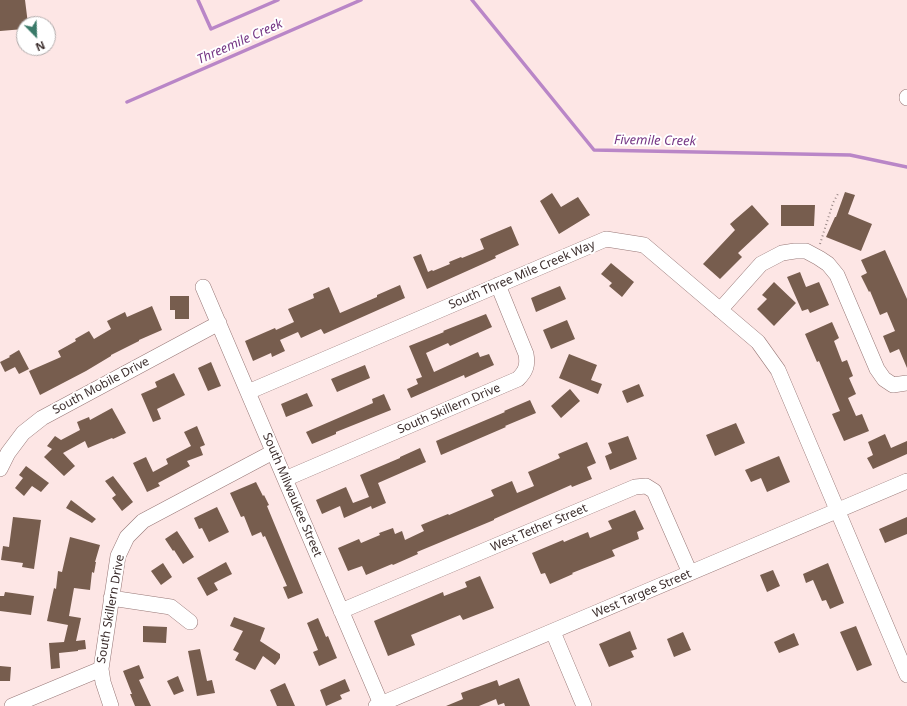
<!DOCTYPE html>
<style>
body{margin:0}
#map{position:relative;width:907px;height:706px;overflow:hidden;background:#fde6e5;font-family:"Noto Sans",sans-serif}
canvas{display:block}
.north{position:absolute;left:16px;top:16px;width:40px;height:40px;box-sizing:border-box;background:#fff;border:1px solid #b1abab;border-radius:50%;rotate:157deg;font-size:11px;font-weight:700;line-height:16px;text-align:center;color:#3b2d2c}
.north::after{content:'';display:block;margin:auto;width:14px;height:18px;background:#3a7a69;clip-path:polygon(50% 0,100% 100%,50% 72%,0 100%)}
</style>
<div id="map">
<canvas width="907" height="706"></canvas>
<div class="north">N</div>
</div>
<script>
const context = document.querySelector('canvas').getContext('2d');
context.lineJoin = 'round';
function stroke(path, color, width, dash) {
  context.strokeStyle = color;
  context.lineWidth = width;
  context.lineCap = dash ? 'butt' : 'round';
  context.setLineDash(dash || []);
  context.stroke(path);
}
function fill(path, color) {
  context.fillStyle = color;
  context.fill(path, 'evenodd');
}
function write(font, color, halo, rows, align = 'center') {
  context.font = font + ' "Noto Sans",sans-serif';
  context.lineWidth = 4;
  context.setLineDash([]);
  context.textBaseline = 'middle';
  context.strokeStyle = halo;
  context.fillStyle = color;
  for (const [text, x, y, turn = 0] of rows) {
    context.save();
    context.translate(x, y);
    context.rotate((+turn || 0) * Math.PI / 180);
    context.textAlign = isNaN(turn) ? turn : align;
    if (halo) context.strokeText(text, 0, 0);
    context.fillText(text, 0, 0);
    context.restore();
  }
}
stroke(new Path2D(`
 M198 0 211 29 278 0
 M472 0 594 150 850 155 907 167
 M127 102 361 0`), '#b986c7', 3.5);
fill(new Path2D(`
 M0 0H25L28 24H24V29L0 31Z
 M845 192 855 195 848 214 872 224 861 251 826 237 835 217H836Z
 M552 193 561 207 578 197 590 215 559 234 540 201Z
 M752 205 769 224 738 253 742 257 720 279 703 264 735 230 730 224Z
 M781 205H815L814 226H781Z
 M511 226 519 245 495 256 496 258 427 289 413 257 421 254 428 272 432 270 433 271 450 264 449 262 461 257 462 258 484 249 480 239Z
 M885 250 907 299V368L899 349 890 353 883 336 895 331 887 312 880 315 870 291 869 292 861 276 867 273 861 260Z
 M611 263 634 282 622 297 609 286 612 283 601 274Z
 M800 272 806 287 819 282 829 305 810 313 808 309 802 311 787 277Z
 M774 282 796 303 774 326 757 309 767 299 762 295Z
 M400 285 405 298 324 334 321 329 301 338 298 332 280 340 285 351 272 357 271 353 253 361 245 341 275 328 276 330 294 322 288 309 314 298 313 294 329 287 340 313 377 297V295Z
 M560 286 566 299 536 312 531 298Z
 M170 296H189V319H175V310H170Z
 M152 306 162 330 139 340V341L111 355V356L86 371 40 395 29 371 61 357 58 351 76 341 75 339 89 331 94 339 111 329 107 321 125 312 127 317Z
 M486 314 492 327 450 346 448 343 426 353 434 372 478 352 480 357 489 354 494 365 465 378 464 375 411 398 407 389 418 384 416 379 422 377 409 346 444 332 443 331Z
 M567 320 575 339 551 349 543 330Z
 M832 322 839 338 834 341 842 362 847 360 853 376 849 378 856 394 848 398 856 416 862 414 869 431 844 441 832 414 840 411 819 361 817 362 805 334Z
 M19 350 29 369 19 374 15 367 5 372 0 362 10 357 9 356Z
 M569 354 597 365 591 380 602 384 598 394 559 378Z
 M211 362 221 386 208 391 198 368Z
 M365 365 370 378 337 392 331 379Z
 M174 373 185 395 157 409 161 419 153 422 141 394 157 387 155 382Z
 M639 384 644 396 627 403 622 391Z
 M570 389 580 401 561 418 551 406Z
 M307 393 313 406 286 417 281 404Z
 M384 394 391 410 336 432V434L312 444 306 432 373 403 372 399Z
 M530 400 536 413 505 426 506 427 441 455 436 441 505 412 504 411Z
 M112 408 126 433 113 439 112 438 88 448 85 441 63 453 75 466 64 476 44 457 52 449 47 446 55 436 61 440 80 430 77 422 89 417 90 420Z
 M736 423 745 443 715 456 706 435Z
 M197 426 205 445 200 447 203 455 187 461 190 466 158 483 160 486 147 492 133 463 146 457 153 472 168 464 166 459 191 446 184 432Z
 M885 434 891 448 907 441V454L873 469 867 458 873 455 868 442Z
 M628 436 637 459 610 470 605 456 612 453 608 443Z
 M587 442 596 463 587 467 592 479 572 487 571 485 494 519V520L417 552 418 554 393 565 392 564 366 575 362 566 348 571 338 548 359 539 361 543 380 535 379 533 393 528 395 534 402 531 405 540 424 531 421 525 448 514 449 515 494 496 491 490 512 481 517 493 534 486 528 472 560 458 558 454Z
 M420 448 426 462 378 483 386 503 372 509 371 506 344 518 340 506 322 514 316 500 346 487 353 503 369 497 360 475 400 458V457Z
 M779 456 790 482 767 492 761 478 751 482 745 470Z
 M26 466 49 483 41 492 32 486 24 496 15 488 23 478 19 475Z
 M113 476 133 502 122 511 112 498 116 495 105 481Z
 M256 482 263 496 264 495 269 505 267 506 303 593 288 599 283 587 287 586 265 536 263 537 261 532 252 536 244 516 241 517 230 493Z
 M71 500 96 519 92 523 66 508Z
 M217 507 229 532 209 542 202 528 199 529 194 518Z
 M635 510 644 529 637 532 639 539 612 550 615 556 572 573 573 574 550 584 545 573 541 574 532 553 563 540 564 542 588 532 590 538 612 529 608 521Z
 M13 517 41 520 34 569 22 567 23 563 1 560 3 546 9 547Z
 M907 517V534L885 543 879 529Z
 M177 531 194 557 183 564 174 550 173 551 165 539Z
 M70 537 100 545 95 562H96L94 573 92 572 90 590 74 588 69 616 81 618 76 641 85 640 86 649 78 650V651L59 653 60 668 51 669 49 643 64 642 68 625 47 621 54 588 56 589 58 571 62 572Z
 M226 562 232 574 214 583 218 590 207 596 197 578Z
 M163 563 172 577 161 585 151 571Z
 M828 563 844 603 830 609 826 600 822 601 813 580 806 583 803 574Z
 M773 570 780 586 767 592 760 575Z
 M480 576 494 608 463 620 460 615 411 635 415 645 388 656 374 621 443 592 444 596 467 587 465 582Z
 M5 592 34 596 31 615 0 611V596H4Z
 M234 617 265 628 260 641 280 654V658L275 665 263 656 255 670 235 660 239 653 233 650 243 631 230 626Z
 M318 618 326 637 328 636 337 658 319 666 313 652 318 650 307 623Z
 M143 626 167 627 166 643 143 642Z
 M856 626 872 665 857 671 840 632Z
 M630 631 637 649 631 651 634 657 609 667 599 644Z
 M683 632 691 650 674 657 667 639Z
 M794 633 799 645 779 653 774 642Z
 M200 649 207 681 212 680 215 693 197 696 188 651Z
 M139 665 144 678 139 680 151 706H135L130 694H132L123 671Z
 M0 666 11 667 10 681H0Z
 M178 676 184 691 174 695 167 681Z
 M519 678 530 706H505L504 703 498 705 496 699 479 706H446L463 699 461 693 497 680 499 686Z
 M345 679 350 691 340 695 342 699 326 706 320 690Z
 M285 683 295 706H277L270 690Z`), '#775d4e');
const minor = new Path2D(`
 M907 97V98
 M203 287 381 704
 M720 310 761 264 782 253 795 251H806L819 258 828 264 837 275 877 369 884 379 893 385 907 383
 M248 392 606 239 644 245 758 342 778 370 907 675
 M0 469 8 453 23 433 42 418 219 323
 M285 479 518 379C526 371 528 365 526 354L498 285
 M111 598 171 607 190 622
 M341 611 635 487 646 486 654 491 690 573
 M553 632 584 706
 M12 706 101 669
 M111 706 103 682 101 669 118 556 127 537 143 521 273 452
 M376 706 907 481`);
stroke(minor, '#977776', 16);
stroke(new Path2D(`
 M820 244 833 203 839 192`), '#9b8988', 2, [1, 3]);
stroke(minor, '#fff', 15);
write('12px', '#3b2d2c', '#fff', [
 ["South Three Mile Creek Way",522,275,-23],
 ["South Mobile Drive",101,386,-28],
 ["South Skillern Drive",449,409,-23],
 ["South Milwaukee Street",292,495,67],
 ["West Tether Street",539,528,-23],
 ["West Targee Street",642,594,-23],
 ["South Skillern Drive",111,609,-80]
]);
write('italic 13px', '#753684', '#fff', [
 ["Threemile Creek",240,42,-24],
 ["Fivemile Creek",655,141,1]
]);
</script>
